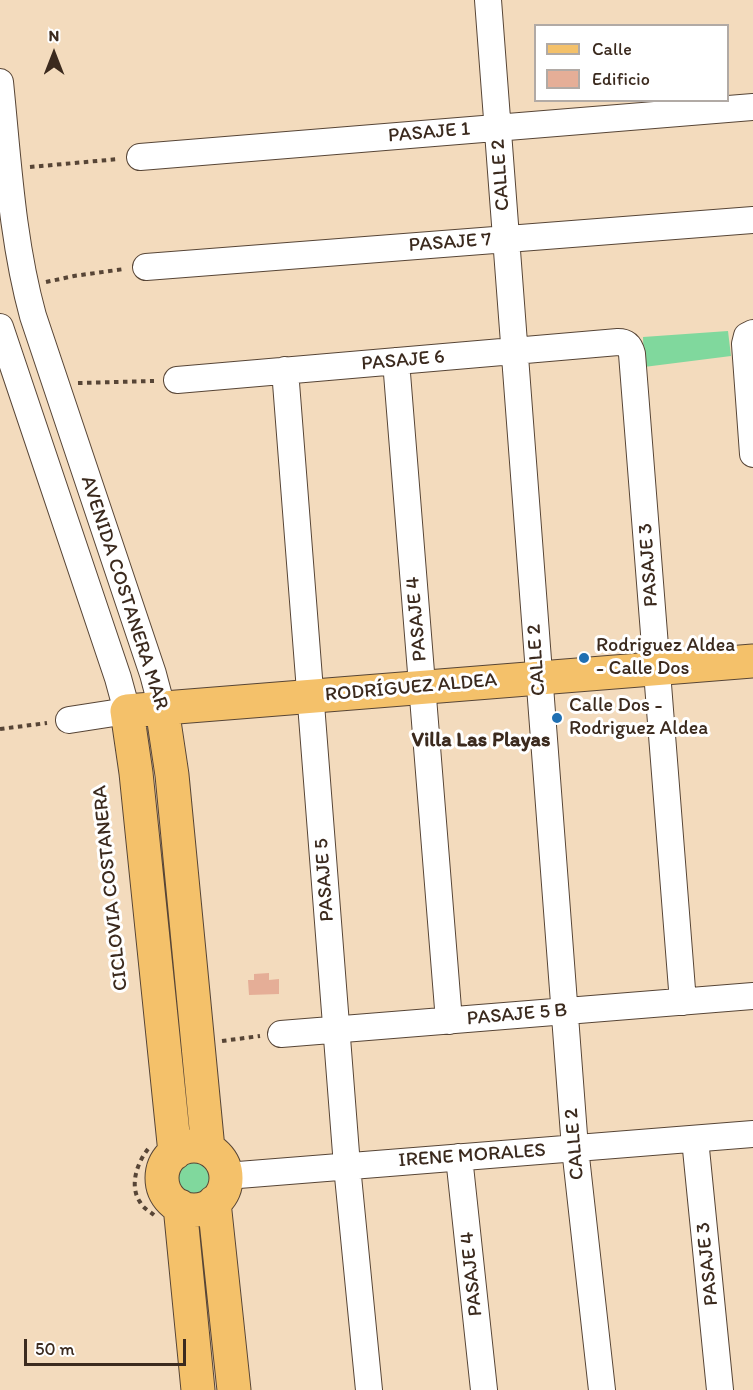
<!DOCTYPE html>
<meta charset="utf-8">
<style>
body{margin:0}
#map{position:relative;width:753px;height:1390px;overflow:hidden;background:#f3dbbd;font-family:Itim,sans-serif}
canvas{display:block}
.legend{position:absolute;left:534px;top:24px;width:195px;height:78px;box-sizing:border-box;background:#fff;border:2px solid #b1aaa5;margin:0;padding:8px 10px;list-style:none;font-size:18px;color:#3b2a1e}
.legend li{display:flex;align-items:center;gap:12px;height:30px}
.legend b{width:30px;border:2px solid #b1aaa5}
.north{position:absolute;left:24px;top:24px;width:60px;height:60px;-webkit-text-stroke:4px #fff;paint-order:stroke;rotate:0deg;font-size:16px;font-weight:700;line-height:24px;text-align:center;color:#3b2a1e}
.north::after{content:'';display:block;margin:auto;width:21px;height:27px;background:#3b2a1e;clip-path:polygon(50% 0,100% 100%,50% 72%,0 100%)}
.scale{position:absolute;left:24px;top:1339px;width:162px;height:27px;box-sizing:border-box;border:3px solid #3b2a1e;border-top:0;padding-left:8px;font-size:18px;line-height:21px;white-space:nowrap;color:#3b2a1e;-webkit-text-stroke:4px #fff;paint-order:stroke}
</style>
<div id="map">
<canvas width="753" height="1390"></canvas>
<ul class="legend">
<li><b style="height:8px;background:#f4c16a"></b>Calle</li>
<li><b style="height:16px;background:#e5ae97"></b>Edificio</li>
</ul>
<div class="north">N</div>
<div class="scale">50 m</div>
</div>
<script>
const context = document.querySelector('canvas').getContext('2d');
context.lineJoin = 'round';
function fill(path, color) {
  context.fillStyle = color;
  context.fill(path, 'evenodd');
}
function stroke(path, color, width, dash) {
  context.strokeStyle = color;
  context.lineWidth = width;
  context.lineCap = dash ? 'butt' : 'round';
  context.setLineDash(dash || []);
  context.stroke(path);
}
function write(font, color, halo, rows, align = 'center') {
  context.font = font + ' Itim,sans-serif';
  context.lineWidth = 6;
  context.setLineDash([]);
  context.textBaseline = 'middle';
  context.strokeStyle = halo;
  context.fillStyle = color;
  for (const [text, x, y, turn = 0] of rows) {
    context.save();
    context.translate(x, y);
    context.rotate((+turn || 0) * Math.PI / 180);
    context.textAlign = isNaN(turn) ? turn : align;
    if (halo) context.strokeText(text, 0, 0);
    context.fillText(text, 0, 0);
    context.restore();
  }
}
fill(new Path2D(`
 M728 331 731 356 644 367 643 337Z
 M173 1177a22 22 0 1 1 44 0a22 22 0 1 1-44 0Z`), '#80d89d');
fill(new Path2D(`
 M269 973V980L279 979V994L249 995 248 980H254V974Z`), '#e5ae97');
const minor = new Path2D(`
 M488 0 575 1148 602 1390
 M0 82C8 160 12 240 33 316L153 674 162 708
 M140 157 753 107
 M146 267 753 220
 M0 327 118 678 127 711 69 720
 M753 333 747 336 745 344 753 454
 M396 361 449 1021
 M285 370 347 1166 369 1390
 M177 380 618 342C626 342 630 346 632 354L683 1002
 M281 1034 753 996
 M695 1139 720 1390
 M459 1157 484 1390
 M226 1176 753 1134`);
const major = new Path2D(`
 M162 708 172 775 208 1149
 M162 1178a32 32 0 1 1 64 0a32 32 0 1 1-64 0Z
 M175 1153 136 773 127 711 753 661
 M214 1202 234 1390
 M180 1206 198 1390`);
stroke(minor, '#574536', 28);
stroke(major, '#574536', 35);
stroke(new Path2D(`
 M30 167 119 159
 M46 282 74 276 124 269
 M78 383 154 381
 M0 729 47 723
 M222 1041 260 1036
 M148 1149C137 1163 129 1186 140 1202 143 1208 149 1211 154 1215`), '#574536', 4, [4.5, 4.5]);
stroke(minor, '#fff', 26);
stroke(major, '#f4c16a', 33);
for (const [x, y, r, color] of [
 [584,658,6,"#1f6fb2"],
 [557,718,6,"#1f6fb2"]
]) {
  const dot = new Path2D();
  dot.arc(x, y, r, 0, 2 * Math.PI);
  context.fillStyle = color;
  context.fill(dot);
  stroke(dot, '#fff', 2);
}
write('20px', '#3b2a1e', '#fff', [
 ["PASAJE 1",429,133,-5],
 ["CALLE 2",501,175,-94],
 ["PASAJE 7",450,243,-4],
 ["PASAJE 6",403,361,-5],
 ["PASAJE 3",649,565,-94],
 ["AVENIDA COSTANERA MAR",124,593,72],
 ["PASAJE 4",417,619,-95],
 ["CALLE 2",537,660,-94],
 ["RODRÍGUEZ ALDEA",411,688,-5],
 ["PASAJE 5",325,880,-94],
 ["CICLOVIA COSTANERA",111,888,-96],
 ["PASAJE 5 B",517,1015,-5],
 ["CALLE 2",575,1144,-95],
 ["IRENE MORALES",472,1156,-4],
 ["PASAJE 3",708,1264,-96],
 ["PASAJE 4",472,1274,-96]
]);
write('20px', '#3b2a1e', '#fff', [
 ["Rodriguez Aldea",596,646],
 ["- Calle Dos",596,669],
 ["Calle Dos -",569,706],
 ["Rodriguez Aldea",569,729]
], 'left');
write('bold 21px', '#3b2a1e', '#fff', [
 ["Villa Las Playas",481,741]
]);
</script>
